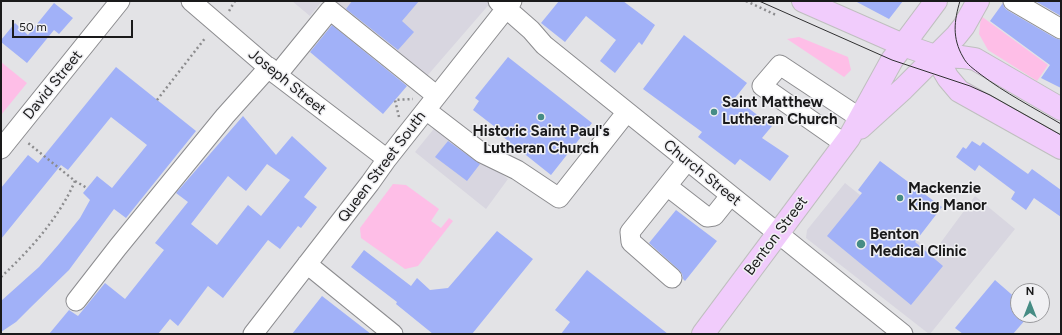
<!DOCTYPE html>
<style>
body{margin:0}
#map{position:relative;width:1062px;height:335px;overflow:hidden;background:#e3e3e6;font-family:Figtree,sans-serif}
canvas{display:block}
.frame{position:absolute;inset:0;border:2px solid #1a1a1b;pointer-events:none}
.north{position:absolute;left:1010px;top:283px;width:40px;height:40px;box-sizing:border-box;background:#f0f0f3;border:1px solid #9a9a9d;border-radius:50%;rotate:0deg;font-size:11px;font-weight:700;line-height:16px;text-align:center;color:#1a1a1b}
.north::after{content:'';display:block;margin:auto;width:14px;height:18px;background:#468c85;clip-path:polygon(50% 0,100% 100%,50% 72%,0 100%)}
.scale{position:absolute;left:12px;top:20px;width:121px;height:18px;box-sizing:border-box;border:2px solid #1a1a1b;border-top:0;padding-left:5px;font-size:12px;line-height:14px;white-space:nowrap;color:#1a1a1b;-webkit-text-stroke:3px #f0f0f3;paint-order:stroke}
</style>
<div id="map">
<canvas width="1062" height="335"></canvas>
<div class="frame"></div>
<div class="north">N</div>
<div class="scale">50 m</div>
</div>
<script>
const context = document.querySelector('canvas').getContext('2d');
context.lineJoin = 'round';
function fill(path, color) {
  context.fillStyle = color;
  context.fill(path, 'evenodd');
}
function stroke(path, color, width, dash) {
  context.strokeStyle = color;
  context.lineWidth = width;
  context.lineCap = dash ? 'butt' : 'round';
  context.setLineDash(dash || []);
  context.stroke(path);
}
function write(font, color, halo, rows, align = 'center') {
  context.font = font + ' Figtree,sans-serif';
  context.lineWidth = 3;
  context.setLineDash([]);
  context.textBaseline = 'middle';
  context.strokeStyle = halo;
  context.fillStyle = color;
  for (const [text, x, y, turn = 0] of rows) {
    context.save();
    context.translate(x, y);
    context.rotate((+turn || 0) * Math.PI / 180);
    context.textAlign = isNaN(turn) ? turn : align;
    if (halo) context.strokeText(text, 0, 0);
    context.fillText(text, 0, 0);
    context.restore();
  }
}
fill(new Path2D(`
 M292 1H322L310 16Z
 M333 1H492L427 76Z
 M437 125 508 179 486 209 415 152Z
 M845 183 933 253 975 196 1015 229 930 334H929L806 238 807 230Z`), '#d8d6e0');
fill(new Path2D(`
 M981 16 1048 65 1037 81 988 50 979 34Z
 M799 37 848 57 851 70 844 77 787 39Z
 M1 62 27 83 1 115Z
 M393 184 406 185 439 209 431 221 441 228 449 218 453 221 418 266 405 269 361 238 360 228Z`), '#febee7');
fill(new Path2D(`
 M352 1H419L402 21 414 32 398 50 346 9Z
 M559 1H623L655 25 642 45 639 42 615 73 600 61 616 40 586 16 565 42 541 23Z
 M855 1H903L889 19Z
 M1035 1H1061V16Z
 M54 3 73 18 59 34 54 30 27 63 1 42V40L15 23 28 35Z
 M1003 3 1004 7 1007 10 1055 38 1061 40V88L1041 78 1050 65 990 21Z
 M332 25 407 86 383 114 310 52Z
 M684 35 747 83 735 98 772 126 762 138 789 156 770 181 740 159 735 165 698 137 702 132 643 89Z
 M508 57 592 123 551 175 497 132 499 130 473 110 479 101 475 98Z
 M116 67 196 131 126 218 114 209 69 270 30 308 16 322 1 332V301L39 267 59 244 80 218 90 200 83 193 97 176 112 188 147 145 111 117 68 170 61 165 1 239V188L28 155 38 163Z
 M243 116 276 155 292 136 327 168 304 197 317 207 301 228 298 226 280 249 268 240 223 298 208 286 178 326 170 319 158 334H49L69 310 78 316 105 283 125 299 164 250 155 243 188 202 176 193ZM267 164 290 180 261 216 248 205 217 245 191 224 228 176 246 191Z
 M448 141 480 164 467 181 435 157Z
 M972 141 980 146 983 142 1028 174 1032 169 1061 190V217L1034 198 1026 210 1011 199 1015 192 979 165 975 171 956 157 963 147 966 149Z
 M880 161 942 207 915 242 943 266 911 305 827 236 862 193 858 190Z
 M676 210 717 241 685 281 683 279 682 274 679 270 649 243Z
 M497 231 533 259 472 334H433L396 304 397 302 351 267 364 250 411 286 417 278 430 290 448 288Z
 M587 270 668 334H561L570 322 555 310Z
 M995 280 1018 300V315H1022L1026 319 1013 334H963L955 328Z
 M322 296 371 334H292Z`), '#a1b1f8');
const minor = new Path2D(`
 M191 1 277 75 387 159
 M498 1 531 30 544 45 903 334
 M1013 1 1061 29
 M277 75 330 10 437 96
 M426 110 482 153 517 170 559 198 626 113
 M845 144 762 86 780 65 860 118
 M1 149 120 1
 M667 186 707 217 714 216 730 196
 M307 264 393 334
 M672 278 631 242 630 232 687 161
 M76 301 118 247 225 116 269 67
 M253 334 370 183 387 159 512 1`);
const major = new Path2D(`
 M803 1 903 45 935 56 962 57 975 59 1061 109
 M935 56 948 78 959 91 1061 148
 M860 128 903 89 956 36 964 26 978 1
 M703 334 849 138 892 60 936 1`);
stroke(minor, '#8c8c8f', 21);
stroke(major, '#bfbfbf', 24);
stroke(new Path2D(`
 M746 1 776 15
 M229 11 235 1
 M157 100 206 37
 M399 117 395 100 413 99
 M75 181 87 188
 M1 277C30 250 59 218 75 181L28 143`), '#8c8c8e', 2.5, [2, 3]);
stroke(minor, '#fff', 19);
stroke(major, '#f1ccfc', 22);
stroke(new Path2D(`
 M759 1 892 60 970 86 990 95 1061 135
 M960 1C954 21 952 38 963 57 967 65 974 69 980 74 1005 93 1034 108 1061 124`), '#303031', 1);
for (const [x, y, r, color] of [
 [714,112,4,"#468c85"],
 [541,117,4,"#468c85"],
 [900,198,4,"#468c85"],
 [861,244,5,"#468c85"]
]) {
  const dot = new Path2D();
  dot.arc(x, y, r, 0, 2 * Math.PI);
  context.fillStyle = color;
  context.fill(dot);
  stroke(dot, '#f0f0f3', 1.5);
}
write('15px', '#1a1a1b', '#f0f0f3', [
 ["Joseph Street",287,82,39],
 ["David Street",53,85,-51],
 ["Queen Street South",382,167,-53],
 ["Church Street",702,173,39],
 ["Benton Street",776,236,-53]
]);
write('bold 15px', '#1a1a1b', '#f0f0f3', [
 ["Saint Matthew",722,103],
 ["Lutheran Church",722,120],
 ["Historic Saint Paul's",541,132,"center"],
 ["Lutheran Church",541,149,"center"],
 ["Mackenzie",908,189],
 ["King Manor",908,206],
 ["Benton",870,235],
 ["Medical Clinic",870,252]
], 'left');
</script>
